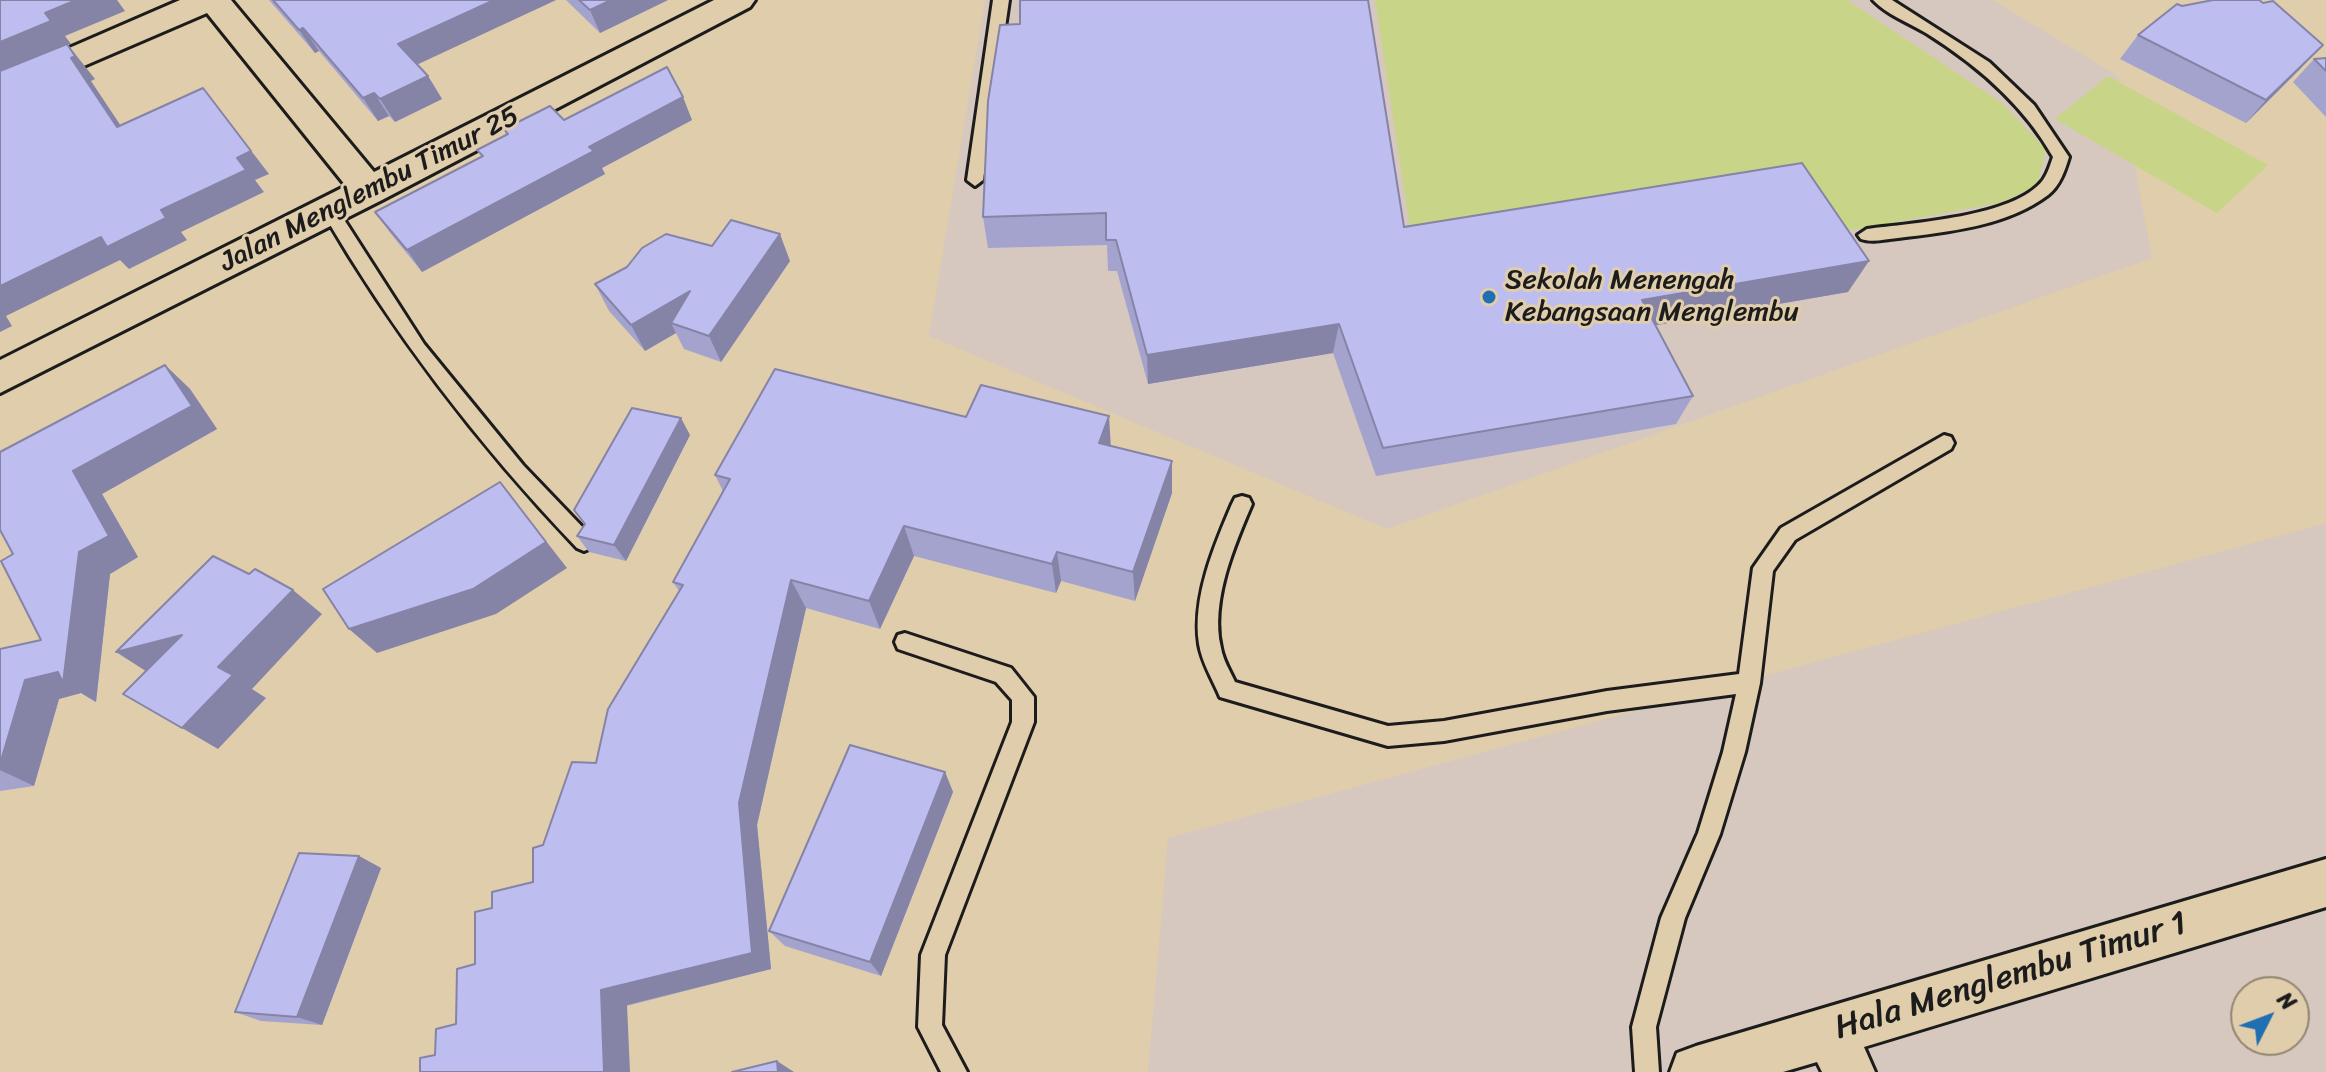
<!DOCTYPE html>
<style>
body{margin:0}
#map{position:relative;width:2326px;height:1072px;overflow:hidden;background:#e0cdab;font-family:Sriracha,sans-serif}
canvas{display:block}
.north{position:absolute;left:2230px;top:976px;width:80px;height:80px;box-sizing:border-box;background:#e0cdab;border:2px solid #928672;border-radius:50%;rotate:48deg;font-size:22px;font-weight:700;line-height:32px;text-align:center;color:#1c1c1c}
.north::after{content:'';display:block;margin:auto;width:28px;height:36px;background:#1f6fb2;clip-path:polygon(50% 0,100% 100%,50% 72%,0 100%)}
</style>
<div id="map">
<canvas width="2326" height="1072"></canvas>
<div class="north">N</div>
</div>
<script>
const context = document.querySelector('canvas').getContext('2d');
context.lineJoin = 'round';
function fill(path, color) {
  context.fillStyle = color;
  context.fill(path, 'evenodd');
}
function stroke(path, color, width, dash) {
  context.strokeStyle = color;
  context.lineWidth = width;
  context.lineCap = dash ? 'butt' : 'round';
  context.setLineDash(dash || []);
  context.stroke(path);
}
function write(font, color, halo, rows, align = 'center') {
  context.font = font + ' Sriracha,sans-serif';
  context.lineWidth = 6;
  context.setLineDash([]);
  context.textBaseline = 'middle';
  context.strokeStyle = halo;
  context.fillStyle = color;
  for (const [text, x, y, turn = 0] of rows) {
    context.save();
    context.translate(x, y);
    context.rotate((+turn || 0) * Math.PI / 180);
    context.textAlign = isNaN(turn) ? turn : align;
    if (halo) context.strokeText(text, 0, 0);
    context.fillText(text, 0, 0);
    context.restore();
  }
}
fill(new Path2D(`
 M985 0H1993L2118 76 2152 258 1387 529 929 336Z
 M2326 523V1072H1148L1168 838ZM2246 992H2294V1040H2246Z`), '#d6c8bf');
fill(new Path2D(`
 M1375 0H1847L2002 103 2046 149 2037 186 1999 203 1836 233 1412 241Z
 M2108 76 2268 165 2217 213 2055 119Z`), '#c8d487');
const service = new Path2D(`
 M993 0H1009L983 180 975 186 967 180Z
 M1873 0H1892L1989 62 2034 105 2069 157C2065 170 2060 186 2048 195 2007 226 1948 232 1898 238 1886 239 1872 243 1861 239L1858 235 1867 229C1911 223 2015 217 2043 180 2048 173 2050 165 2053 157 2023 104 1977 65 1926 33 1909 23 1886 14 1873 0Z
 M330 205 336 207 424 344 523 465 591 536 594 542 591 548 584 551 577 548C478 444 394 335 322 211Z
 M1944 435 1951 437 1954 443 1951 449 1795 540 1773 571 1760 683 1745 752 1720 834 1685 918 1656 1027 1659 1072H1635L1632 1027 1661 918 1698 833 1723 752 1736 694 1607 711 1444 741 1388 746 1220 697C1213 680 1202 663 1199 644 1192 598 1214 546 1232 504L1235 498 1242 496 1249 498 1252 504C1234 546 1210 602 1221 648 1223 660 1230 671 1235 682L1388 726 1444 721 1607 691 1739 674 1753 568 1781 528Z
 M905 633 1011 668 1034 697V722L945 955 942 1025 967 1072H941L918 1027 921 955 1012 722V700L996 682 898 649 895 642 898 635Z`);
const minor = new Path2D(`
 M180 0H231L374 172 714 0H755L750 7 382 200 0 393V360L346 186 207 13 0 102V78Z
 M2326 859V907L1864 1047 1875 1072H1822L1817 1062 1783 1072H1670L1677 1053 1696 1046Z`);
stroke(service, '#1c1c1c', 6);
stroke(minor, '#1c1c1c', 6);
fill(service, '#e0cdab');
fill(minor, '#e0cdab');
fill(new Path2D(`
 M269 0H556L417 64 428 76 442 99 395 122 389 116 378 121 319 51 315 53Z
 M566 0H668L600 33Z
 M1000 25 1404 227 1848 292 1656 325 1693 396 1676 424 1376 476 1333 353 1148 384 1117 271H1108L1107 245 988 248 983 217Z
 M2138 35 2301 68 2246 123 2120 59Z
 M2326 58V117L2293 82 2314 59Z
 M564 120H692L602 168 605 174 422 272 391 234 375 212 482 157 477 150 506 135 504 129Z
 M712 246 790 261 721 362 684 349 676 333 645 351 609 311 595 284Z
 M165 365 190 389 217 429 102 494 138 557 110 574 96 702 81 693 59 699 34 786 0 791V649L41 640 13 554Z
 M966 417 1111 446 1172 493 1135 601 1061 581 1056 593 914 556 880 629 806 608 757 825 771 969 435 1055 456 1024 492 908 533 882 543 845 596 763 679 591 673 582 723 491 715 475Z
 M690 435 626 561 589 552 577 536Z
 M945 772 953 792 881 976 785 946 769 931Z
 M359 856 381 868 322 1025 261 1021 235 1012Z`), '#a3a3ce');
fill(new Path2D(`
 M76 0H117L125 11 65 36 71 44 68 45 95 79 91 81 137 150 0 75V42L45 13Z
 M494 0H556L412 67 398 44Z
 M611 0H668L600 33 590 10Z
 M303 28 319 51 315 53 299 30Z
 M2323 45 2301 68 2246 123 2266 100Z
 M428 76 442 99 395 122 380 99Z
 M203 88 269 174 255 180 264 192 181 232 187 240 129 269 120 260 6 316 12 326 0 332V286L101 237 161 210 237 158Z
 M374 93 389 116 378 121 363 98Z
 M683 97 692 120 602 168 605 174 422 272 407 250 589 147Z
 M780 234 790 261 721 362 709 336Z
 M1869 261 1848 292 1628 330 1642 300Z
 M690 291 671 323 676 333 645 351 631 325Z
 M1339 324 1333 353 1148 384 1147 355Z
 M165 365 190 389 217 429 102 494 138 557 110 574 96 702 81 693 59 699 34 786 0 770V764L25 680 58 672 73 471Z
 M1109 416 1111 449 1099 443Z
 M681 418 690 435 626 561 614 545Z
 M1172 461V493L1135 601 1133 572Z
 M500 482 567 568 496 614 377 653 349 629Z
 M904 526 914 556 880 629 869 601Z
 M1057 552 1061 581 1056 593 1052 564Z
 M791 580 806 608 757 825 771 969 627 1005 630 1072H604L601 990 739 803Z
 M293 590 322 614 252 689 266 698 218 749 182 728 218 667Z
 M182 635 152 675 116 652Z
 M945 772 953 792 881 976 870 962Z
 M359 856 381 868 322 1025 297 1017Z
 M777 1061 794 1072H778Z`), '#8584a7');
const building = new Path2D(`
 M0 0H76L45 13 51 21 0 42Z
 M273 0H494L398 44 428 76 380 99 374 93 363 98 303 28 299 30Z
 M579 0H611L590 10Z
 M1020 0H1368L1404 227 1802 163 1869 261 1642 300 1693 396 1383 448 1339 324 1147 355 1116 240H1106V213L983 217 988 101 1000 25 1020 24Z
 M2213 0H2259L2263 3 2273 1 2323 45 2266 100 2138 35 2177 4 2182 6Z
 M67 44 75 56 71 58 117 127 203 88 251 151 237 158 246 170 161 210 166 218 107 247 101 237 0 286V71Z
 M2326 58V71L2314 59Z
 M667 67 683 97 589 147 594 151 407 250 375 212 483 156 477 150 508 134 504 129 550 106 564 120Z
 M731 220 780 234 709 336 671 323 690 291 631 325 595 284 627 267 642 248 666 234 712 246Z
 M165 365 192 406 73 471 109 536 79 552 63 683 58 672 25 680 0 764V649L41 640 1 561 13 554 0 530V452Z
 M775 369 966 417 981 385 1109 416 1099 443 1172 461 1133 572 1057 552 1052 564 904 526 869 601 791 580 739 803 752 953 601 990 604 1072H420V1058L435 1055 436 1029 456 1024 457 969 475 964V912L492 908V892L533 882V848L543 845 572 762 596 763 608 709 683 585 673 582 730 479 715 475Z
 M632 408 681 418 614 545 577 536 585 524 574 510Z
 M500 482 546 542 473 589 349 629 323 589Z
 M213 556 249 574 255 569 293 590 218 667 233 675 182 728 123 694 182 635 116 652Z
 M850 745 945 772 870 962 769 931Z
 M299 853 359 856 297 1017 235 1012Z
 M777 1061 778 1072H732Z`);
fill(building, '#bebdef');
stroke(building, '#8584a7', 2);
for (const [x, y, r, color] of [
 [1489,297,8,"#1f6fb2"]
]) {
  const dot = new Path2D();
  dot.arc(x, y, r, 0, 2 * Math.PI);
  context.fillStyle = color;
  context.fill(dot);
  stroke(dot, '#e0cdab', 3);
}
write('28px', '#1c1c1c', '#e0cdab', [
 ["Jalan Menglembu Timur 25",370,190,-27]
]);
write('28px', '#1c1c1c', '#e0cdab', [
 ["Sekolah Menengah",1505,281],
 ["Kebangsaan Menglembu",1505,313]
], 'left');
write('34px', '#1c1c1c', '#e0cdab', [
 ["Hala Menglembu Timur 1",2011,977,-17]
]);
</script>
